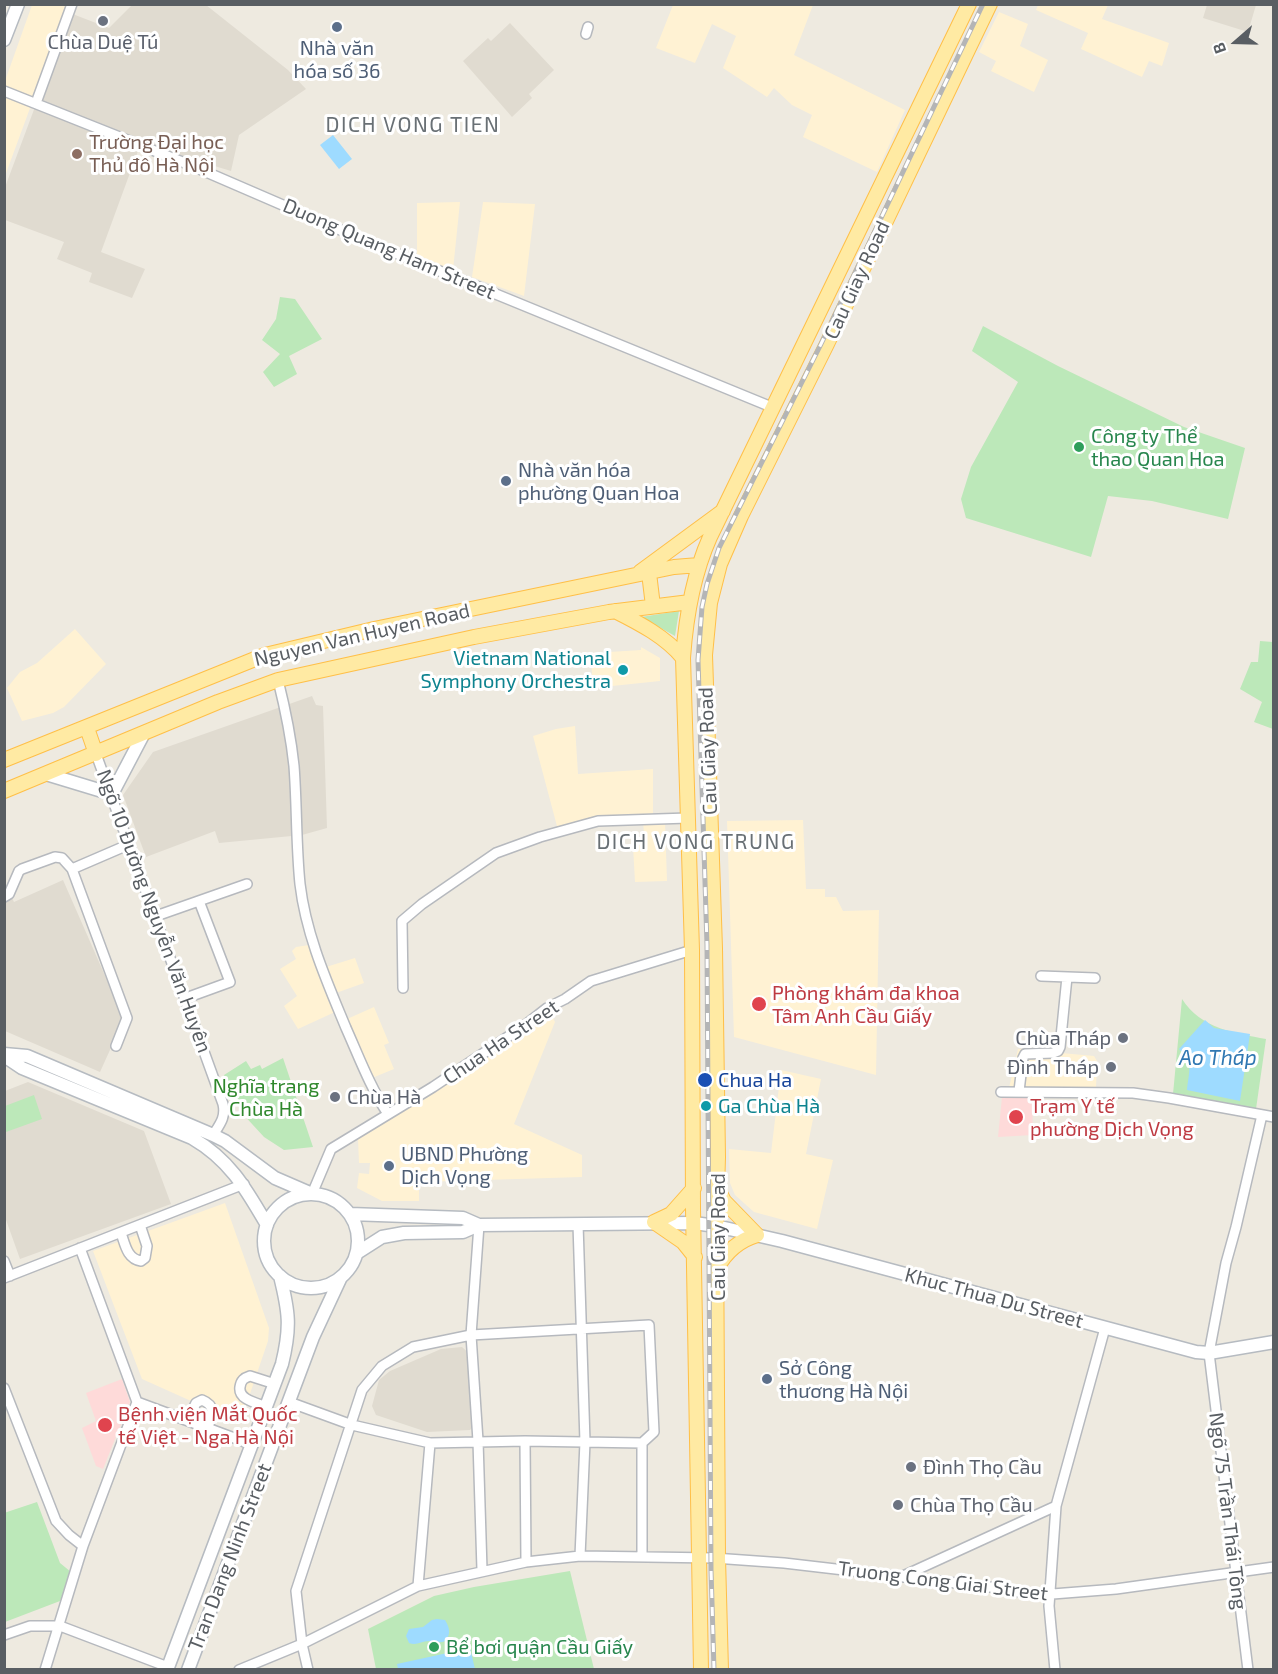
<!DOCTYPE html>
<meta charset="utf-8">
<style>
body{margin:0}
#map{position:relative;width:1278px;height:1674px;overflow:hidden;background:#eeeae0;font-family:"Exo 2",sans-serif}
canvas{display:block}
.frame{position:absolute;inset:0;border:6px solid #595e63;pointer-events:none}
.north{position:absolute;left:1206px;top:12px;width:60px;height:60px;-webkit-text-stroke:4px #fff;paint-order:stroke;rotate:250deg;font-size:16px;font-weight:700;line-height:24px;text-align:center;color:#595e63}
.north::after{content:'';display:block;margin:auto;width:21px;height:27px;background:#595e63;clip-path:polygon(50% 0,100% 100%,50% 72%,0 100%)}
</style>
<div id="map">
<canvas width="1278" height="1674"></canvas>
<div class="frame"></div>
<div class="north">B</div>
</div>
<script>
const context = document.querySelector('canvas').getContext('2d');
context.lineJoin = 'round';
function fill(path, color) {
  context.fillStyle = color;
  context.fill(path, 'evenodd');
}
function stroke(path, color, width, dash) {
  context.strokeStyle = color;
  context.lineWidth = width;
  context.lineCap = dash ? 'butt' : 'round';
  context.setLineDash(dash || []);
  context.stroke(path);
}
function write(font, color, halo, rows, align = 'center') {
  context.font = font + ' "Exo 2",sans-serif';
  context.lineWidth = 6;
  context.setLineDash([]);
  context.textBaseline = 'middle';
  context.strokeStyle = halo;
  context.fillStyle = color;
  for (const [text, x, y, turn = 0] of rows) {
    context.save();
    context.translate(x, y);
    context.rotate((+turn || 0) * Math.PI / 180);
    context.textAlign = isNaN(turn) ? turn : align;
    if (halo) context.strokeText(text, 0, 0);
    context.fillText(text, 0, 0);
    context.restore();
  }
}
fill(new Path2D(`
 M32 5H68L5 176V81Z
 M673 5H813L794 55 905 110 877 172 803 137 812 115 792 105 774 88 767 97 723 68 736 36 712 24 695 63 656 48Z
 M1038 5H1108L1102 19 1169 43 1162 66 1149 61 1142 77 1081 49 1088 33 1036 10Z
 M999 12 1028 24 1020 46 1048 60 1034 92 991 71 996 61 979 52Z
 M460 202 453 270 417 257V203Z
 M483 202 535 204 524 296 472 277Z
 M75 629 106 664 64 707 53 713 22 721 7 688 20 672 37 663Z
 M641 647 660 658V681L593 688 591 659 609 658V652L641 650Z
 M575 726 578 774 653 769V817L558 830 533 736 556 729Z
 M803 820 806 889H825V897H836L843 911 879 910 876 1075 734 1037 727 821Z
 M665 821 667 881 635 882 633 846 645 845 643 822Z
 M309 945 335 1012 298 1029 284 1006 297 996 280 969 296 959 292 951 296 947Z
 M355 958 364 983 336 993 326 967Z
 M374 1007 389 1043 384 1045 394 1069 372 1078 347 1019Z
 M551 1014 555 1022 514 1124 582 1155V1177L419 1182V1201H382L357 1188 359 1173 369 1174 370 1163H359L358 1139Z
 M1018 1049 1094 1056 1097 1061 1096 1088H1009Z
 M781 1070 821 1079 806 1154 833 1160 817 1229 754 1212 735 1195 730 1183 729 1149 771 1153Z
 M225 1203 269 1328 268 1341 240 1423 142 1379 93 1251Z`), '#fff2d3');
fill(new Path2D(`
 M132 5H206L288 70 306 89 239 135 231 171 188 158 183 169 138 151 101 252 145 269 132 298 89 282 92 273 57 259 64 242 5 220 4 190 70 13 109 28Z
 M1207 5H1256L1248 32 1203 18Z
 M510 23 554 70 529 94 532 98 512 117 463 61 488 38 491 41Z
 M312 696 316 705 323 706 327 828 302 835 219 843 215 831 146 857 123 795 153 752Z
 M63 880 124 1019 100 1072 5 1031 4 901 12 898 14 902Z
 M28 1082 144 1131 171 1204 20 1259 5 1217V1091Z
 M462 1347 471 1355 474 1426 470 1430 427 1432 376 1415 372 1406 379 1380 390 1371 441 1349Z`), '#e0dbd0');
fill(new Path2D(`
 M1002 1097 1032 1098 1033 1135 998 1137Z
 M122 1379 130 1402 103 1469 96 1466 82 1428 96 1421 86 1393Z`), '#fedad9');
fill(new Path2D(`
 M280 297 295 299 322 339 289 356 297 374 274 387 263 372 280 354 262 340 276 319Z
 M983 326 1058 366 1184 427 1245 448 1228 519 1152 501 1108 496 1091 557 966 518 961 499 971 467 1018 382 972 351Z
 M679 611 675 636 641 617Z
 M1260 641 1273 642V729L1254 722 1262 702 1240 689 1251 662H1258Z
 M1182 999C1201 1029 1235 1033 1266 1039L1256 1109 1173 1094Z
 M283 1058 313 1147 284 1150 264 1137 241 1112 224 1075 246 1061 251 1069 260 1065 262 1069Z
 M34 1095 42 1119 6 1132 5 1106Z
 M37 1502 60 1563 71 1572 60 1601 5 1622 4 1513Z
 M570 1571 594 1669H376L368 1629 434 1596 474 1587Z`), '#bce8b9');
fill(new Path2D(`
 M333 135 352 159 339 169 320 145Z
 M1205 1020 1214 1028 1250 1034 1240 1101 1187 1090C1189 1071 1194 1062 1179 1049Z
 M437 1619 445 1620C450 1628 451 1635 445 1641 438 1644 436 1641 429 1641 421 1641 417 1646 409 1643L406 1636 409 1629 423 1627 432 1620Z
 M470 1648 475 1669H398L397 1664Z`), '#9edbff');
const street = new Path2D(`
 M586 34 588 27
 M4 91 190 165 359 238 774 408
 M36 103 72 4
 M278 680C285 708 291 737 294 766 297 805 296 845 300 884 306 935 327 982 346 1028 359 1057 370 1087 388 1114
 M96 754 223 1104C226 1117 220 1124 213 1135
 M72 869 130 844
 M4 897 9 894 19 871 22 869 55 857 62 858 72 869 127 1018 116 1046
 M156 916 247 884
 M1041 976 1095 978
 M403 988 402 921 422 904 496 853 540 837 598 821 688 818
 M186 998 230 982 199 901
 M1019 1091 1023 1058 1025 1054 1053 1053 1058 1051 1060 1047 1067 977
 M1001 1092 1133 1093 1169 1098 1274 1117
 M312 1194 331 1149 433 1087 524 1026 547 1008 565 999 591 981 692 950
 M578 1224 585 1442 580 1556
 M479 1225 471 1335 478 1441 482 1570
 M121 1233C125 1244 127 1259 141 1261L145 1258 147 1246 140 1225
 M4 1261 10 1276
 M4 1278 244 1184
 M4 1388 56 1521 69 1535 83 1546
 M137 1402 253 1445
 M289 1402 352 1425 430 1443 525 1441 642 1443
 M267 1407C257 1403 238 1400 240 1387 241 1380 244 1378 250 1376L275 1384
 M188 1420 196 1403 202 1400C217 1406 212 1416 208 1427
 M525 1441 526 1562
 M903 1576 1056 1506
 M418 1586 430 1443
 M4 1635 30 1626H60L168 1667
 M45 1670 83 1546 137 1402 80 1248
 M239 1670 302 1644 418 1586 526 1562 580 1556 714 1558 784 1563 990 1587 1040 1595 1116 1589 1274 1567
 M308 1670 302 1644 296 1591 362 1390 382 1366 413 1347 471 1335 649 1325 654 1432 642 1443V1556
 M1055 1670 1049 1606 1056 1506 1105 1328
 M1248 1670 1209 1353 1226 1263 1236 1227 1262 1115`);
const secondary = new Path2D(`
 M4 40 18 4
 M46 774 112 794 144 733
 M4 1054 27 1056 213 1135 225 1141 275 1178 312 1194
 M4 1056 22 1068 192 1138C230 1160 246 1189 267 1225
 M264 1241a47 47 0 1 1 94 0a47 47 0 1 1-94 0Z
 M350 1214 463 1218 479 1225
 M357 1253 382 1237 404 1233 463 1232 479 1225 694 1223 716 1226 782 1241 1196 1352 1209 1353 1274 1342
 M167 1670 282 1364C291 1327 289 1312 280 1276
 M188 1670 313 1337 341 1277`);
const primary = new Path2D(`
 M640 572 723 511
 M649 573 653 606
 M615 611C639 623 666 637 683 658
 M87 728 96 754
 M4 760 265 655 374 629 674 567 699 565
 M4 791 218 702 278 680 474 637 609 612 690 602
 M718 1189 724 1201 757 1235
 M654 1222 683 1242 695 1257
 M654 1222 671 1214 694 1188
 M717 1268C726 1252 740 1240 757 1235
 M701 1670 693 1209 692 950 683 658C686 616 693 575 710 537L969 4
 M721 1670 718 1558 716 1226 718 1157 715 948 705 655 710 603 720 564 741 516 826 346 990 4`);
stroke(street, '#b6b9be', 12);
stroke(secondary, '#b6bbc1', 15);
stroke(primary, '#ffbf47', 16);
stroke(street, '#fff', 9);
stroke(secondary, '#fff', 12);
stroke(primary, '#ffeaa3', 14);
const rail = new Path2D(`
 M714 1670 711 1569 707 945 698 660 702 607 707 584 719 548 821 344 983 4`);
stroke(rail, '#b4b5b6', 5);
stroke(rail, '#fff', 3, [9]);
for (const [x, y, r, color] of [
 [103,21,6,"#6b7280"],
 [337,27,6,"#5c6f8a"],
 [77,154,6,"#8d6e63"],
 [1079,447,6,"#2e9e5b"],
 [506,481,6,"#5c6f8a"],
 [623,670,6,"#0f9aa8"],
 [759,1004,8,"#e0444e"],
 [1123,1038,6,"#6b7280"],
 [1111,1067,6,"#6b7280"],
 [705,1080,8,"#1a4fb4"],
 [335,1097,6,"#6b7280"],
 [706,1106,6,"#0f9aa8"],
 [1016,1117,8,"#e0444e"],
 [389,1166,6,"#5c6f8a"],
 [767,1379,6,"#5c6f8a"],
 [105,1425,8,"#e0444e"],
 [911,1467,6,"#6b7280"],
 [898,1505,6,"#6b7280"],
 [434,1647,6,"#2e9e5b"]
]) {
  const dot = new Path2D();
  dot.arc(x, y, r, 0, 2 * Math.PI);
  context.fillStyle = color;
  context.fill(dot);
  stroke(dot, '#fff', 2);
}
write('20px', '#5b616d', '#fff', [
 ["Chùa Duệ Tú",103,42,"center"],
 ["Chùa Tháp",1111,1038,"right"],
 ["Đình Tháp",1099,1067,"right"],
 ["Chùa Hà",347,1097],
 ["Đình Thọ Cầu",923,1467],
 ["Chùa Thọ Cầu",910,1505]
], 'left');
write('20px', '#4e5e75', '#fff', [
 ["Nhà văn",337,48,"center"],
 ["hóa số 36",337,71,"center"],
 ["Nhà văn hóa",518,470],
 ["phường Quan Hoa",518,493],
 ["UBND Phường",401,1154],
 ["Dịch Vọng",401,1177],
 ["Sở Công",779,1368],
 ["thương Hà Nội",779,1391]
], 'left');
write('20px', '#785e54', '#fff', [
 ["Trường Đại học",89,142],
 ["Thủ đô Hà Nội",89,165]
], 'left');
write('20px', '#595e63', '#fff', [
 ["Duong Quang Ham Street",389,249,23],
 ["Cau Giay Road",857,280,-65],
 ["Nguyen Van Huyen Road",362,635,-13],
 ["Cau Giay Road",708,751,-92],
 ["Ngõ 10 Đường Nguyễn Văn Huyên",154,911,70],
 ["Chua Ha Street",501,1042,-34],
 ["Cau Giay Road",718,1237,-90],
 ["Khuc Thua Du Street",994,1298,15],
 ["Ngõ 75 Trần Thái Tông",1228,1511,83],
 ["Tran Dang Ninh Street",230,1557,-69],
 ["Truong Cong Giai Street",943,1581,7]
]);
write('20px', '#27864d', '#fff', [
 ["Công ty Thể",1091,436],
 ["thao Quan Hoa",1091,459],
 ["Bể bơi quận Cầu Giấy",446,1647]
], 'left');
write('20px', '#0d838f', '#fff', [
 ["Vietnam National",611,658],
 ["Symphony Orchestra",611,681],
 ["Ga Chùa Hà",718,1106,"left"]
], 'right');
write('20px', '#be3a42', '#fff', [
 ["Phòng khám đa khoa",772,993],
 ["Tâm Anh Cầu Giấy",772,1016],
 ["Trạm Y tế",1030,1106],
 ["phường Dịch Vọng",1030,1129],
 ["Bệnh viện Mắt Quốc",118,1414],
 ["tế Việt - Nga Hà Nội",118,1437]
], 'left');
write('20px', '#164399', '#fff', [
 ["Chua Ha",718,1080]
], 'left');
write('20px', '#2e872c', '#fff', [
 ["Nghĩa trang",266,1086],
 ["Chùa Hà",266,1109]
]);
context.letterSpacing = '1.5px';
write('21px', '#697075', '#fff', [
 ["DICH VONG TIEN",413,125],
 ["DICH VONG TRUNG",696,842]
]);
context.letterSpacing = '0px';
write('italic 21px', '#3078b2', '#fff', [
 ["Ao Tháp",1218,1058]
]);
</script>
